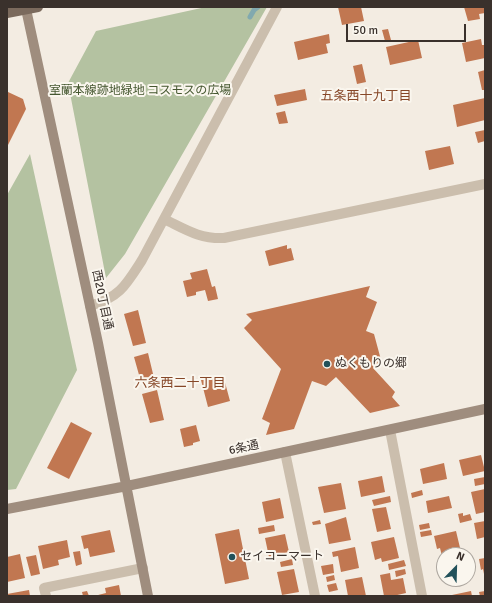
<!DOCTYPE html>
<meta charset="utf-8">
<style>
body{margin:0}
#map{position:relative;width:492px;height:603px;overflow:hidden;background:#f3ece2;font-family:Signika,sans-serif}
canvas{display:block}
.frame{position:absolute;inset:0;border:8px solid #3a312c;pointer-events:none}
.north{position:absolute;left:436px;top:547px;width:40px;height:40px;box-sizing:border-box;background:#faf6ee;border:1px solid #ada7a0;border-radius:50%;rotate:23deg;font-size:11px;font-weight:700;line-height:16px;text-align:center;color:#3a312c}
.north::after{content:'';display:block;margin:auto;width:14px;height:18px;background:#22515a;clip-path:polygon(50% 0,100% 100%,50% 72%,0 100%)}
.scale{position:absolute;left:346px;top:24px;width:120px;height:18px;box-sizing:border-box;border:2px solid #3a312c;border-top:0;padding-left:5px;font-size:12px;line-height:14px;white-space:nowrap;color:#3a312c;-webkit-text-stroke:3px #faf6ee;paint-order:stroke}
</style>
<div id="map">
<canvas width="492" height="603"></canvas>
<div class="frame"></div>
<div class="north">N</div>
<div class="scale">50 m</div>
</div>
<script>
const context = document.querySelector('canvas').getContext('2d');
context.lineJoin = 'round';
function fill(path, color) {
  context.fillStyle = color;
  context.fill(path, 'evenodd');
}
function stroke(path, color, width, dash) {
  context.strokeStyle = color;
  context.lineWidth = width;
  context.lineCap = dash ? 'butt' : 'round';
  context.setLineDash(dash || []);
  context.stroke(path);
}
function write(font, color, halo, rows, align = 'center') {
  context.font = font + ' Signika,"Noto Sans JP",sans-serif';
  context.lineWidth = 4;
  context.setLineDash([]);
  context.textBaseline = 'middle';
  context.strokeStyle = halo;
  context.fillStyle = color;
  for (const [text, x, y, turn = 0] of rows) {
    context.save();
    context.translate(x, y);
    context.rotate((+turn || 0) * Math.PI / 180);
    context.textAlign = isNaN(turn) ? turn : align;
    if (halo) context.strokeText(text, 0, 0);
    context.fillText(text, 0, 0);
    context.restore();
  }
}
fill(new Path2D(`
 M206 7H267L125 254 106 278 68 83 96 31Z
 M30 154 77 370 16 489 7 490V195Z`), '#b4c2a1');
stroke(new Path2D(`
 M250 17 254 10 258 7`), '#81a9af', 5);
fill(new Path2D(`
 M338 7H361L364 21 342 25Z
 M464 7H485V13L479 14 480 19 468 21Z
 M388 29 391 40 385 41 382 30Z
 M329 34 330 43 326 44 328 53 298 60 294 42Z
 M481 39 482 45H485V58L466 62 462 43Z
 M418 40 422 58 390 65 386 47Z
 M362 64 366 82 357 84 353 66Z
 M485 70V90H482L478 72Z
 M305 89 307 100 277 106 274 95Z
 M8 92 23 99 26 109 7 147Z
 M485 98V120L457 127 453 105Z
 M285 111 288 123 279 124 276 113Z
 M485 130V141L478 143 475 132Z
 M450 146 454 164 429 170 425 151Z
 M287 245V249L291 248 294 260 269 266 265 251Z
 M207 269 212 287 215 286 218 299 208 301 205 290 196 292V295L187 297 183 281 192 279 190 273Z
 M370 286 366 297 377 302 366 331 374 334 381 360 373 368 395 392 392 397 400 406 370 413 336 377 326 386 312 381 294 429 266 435 270 423 262 419 281 369 244 328 252 320 246 314Z
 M138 310 146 343 133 346 124 314Z
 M148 353 154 378 141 382 134 357Z
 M223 375 230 401 208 407 201 380Z
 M157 390 164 420 150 423 142 394Z
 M71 422 92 433 69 479 47 468Z
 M196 425 200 441 193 443V445L184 447 180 429Z
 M481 455 485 471 463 476 459 460Z
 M444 463 447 479 423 484 420 469Z
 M382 476 385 492 361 497 358 481Z
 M485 477V484L475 486 474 479Z
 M341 483 346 509 324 513 318 487Z
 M485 489V512L476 514 471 492Z
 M422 490 423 495 412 498 411 493Z
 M390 496 391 502 374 506 372 500Z
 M449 496 452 508 428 513 426 501Z
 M280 498 284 518 266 522 262 502Z
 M386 507 391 529 377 532 372 509Z
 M463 513V516L470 514 472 520 460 523 458 514Z
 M346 517 351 540 329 544 325 524Z
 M320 520 321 524 313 525 312 522Z
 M485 521V537L477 539 474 523Z
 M429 523 430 528 420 530 419 525Z
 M274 525 275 531 259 534 258 528Z
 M239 529 249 579 225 584 215 534Z
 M110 530 115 552 90 557 88 548 84 549 81 536Z
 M431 530 432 535 421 537 420 532Z
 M456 531 461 552 442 556 440 548 437 549 434 536Z
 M285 534 289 552 269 557 265 538Z
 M394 537 399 558 382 562 381 558 375 560 371 542Z
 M67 540 70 557 58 560 59 565 43 569 38 546Z
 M355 547 359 568 341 572 338 556 333 557 332 552Z
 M80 551 82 564 76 566 73 552Z
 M20 554 25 578 7 582V557Z
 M36 555 40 574 31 576 26 557Z
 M485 558V574H484L483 569 481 570 479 559Z
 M292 559 293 565 281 567 280 562Z
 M404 560 406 566 389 570 388 564Z
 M444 563V577H442L439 564Z
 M333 564 334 573 323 575 321 566Z
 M294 569 299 592 282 595 277 572Z
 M405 569 406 574 396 577 395 571Z
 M390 573 391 580 403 578 406 593 393 596H384L380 575Z
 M334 575 335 580 327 582 326 577Z
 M362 577 366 596H348L345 580Z
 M336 583 338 590 329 592 327 585Z
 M119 585 121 596H94L106 593 105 588Z
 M29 590 30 596H7V594Z
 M87 591 89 596H83L82 592Z
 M471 591 472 596H452V595Z
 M485 591V596H480L479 592Z`), '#c17751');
stroke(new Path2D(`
 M164 219C185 229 199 239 224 238L485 184
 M90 306C120 297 126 285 142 260L277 7
 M390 430 422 596
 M285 452 315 596
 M46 596 44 588 143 568`), '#cbbead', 10);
stroke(new Path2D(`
 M26 9 98 343 148 596
 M7 509 127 486 485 409`), '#9f8d7e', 10);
stroke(new Path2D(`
 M7 13 38 7`), '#7b6a5d', 10);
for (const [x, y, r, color] of [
 [327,364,4,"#22515a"],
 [232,557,4,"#22515a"]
]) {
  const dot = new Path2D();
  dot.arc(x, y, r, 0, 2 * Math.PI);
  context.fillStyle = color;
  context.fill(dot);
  stroke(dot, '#faf6ee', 1.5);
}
write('12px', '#455730', '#faf6ee', [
 ["室蘭本線跡地緑地 コスモスの広場",140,91]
]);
write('12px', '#3a312c', '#faf6ee', [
 ["西20丁目通",102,300,78],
 ["6条通",244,448,-12]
]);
write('12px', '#3a312c', '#faf6ee', [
 ["ぬくもりの郷",335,364],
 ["セイコーマート",240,557]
], 'left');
write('13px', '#864727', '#faf6ee', [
 ["五条西十九丁目",366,97],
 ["六条西二十丁目",180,384]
]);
</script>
